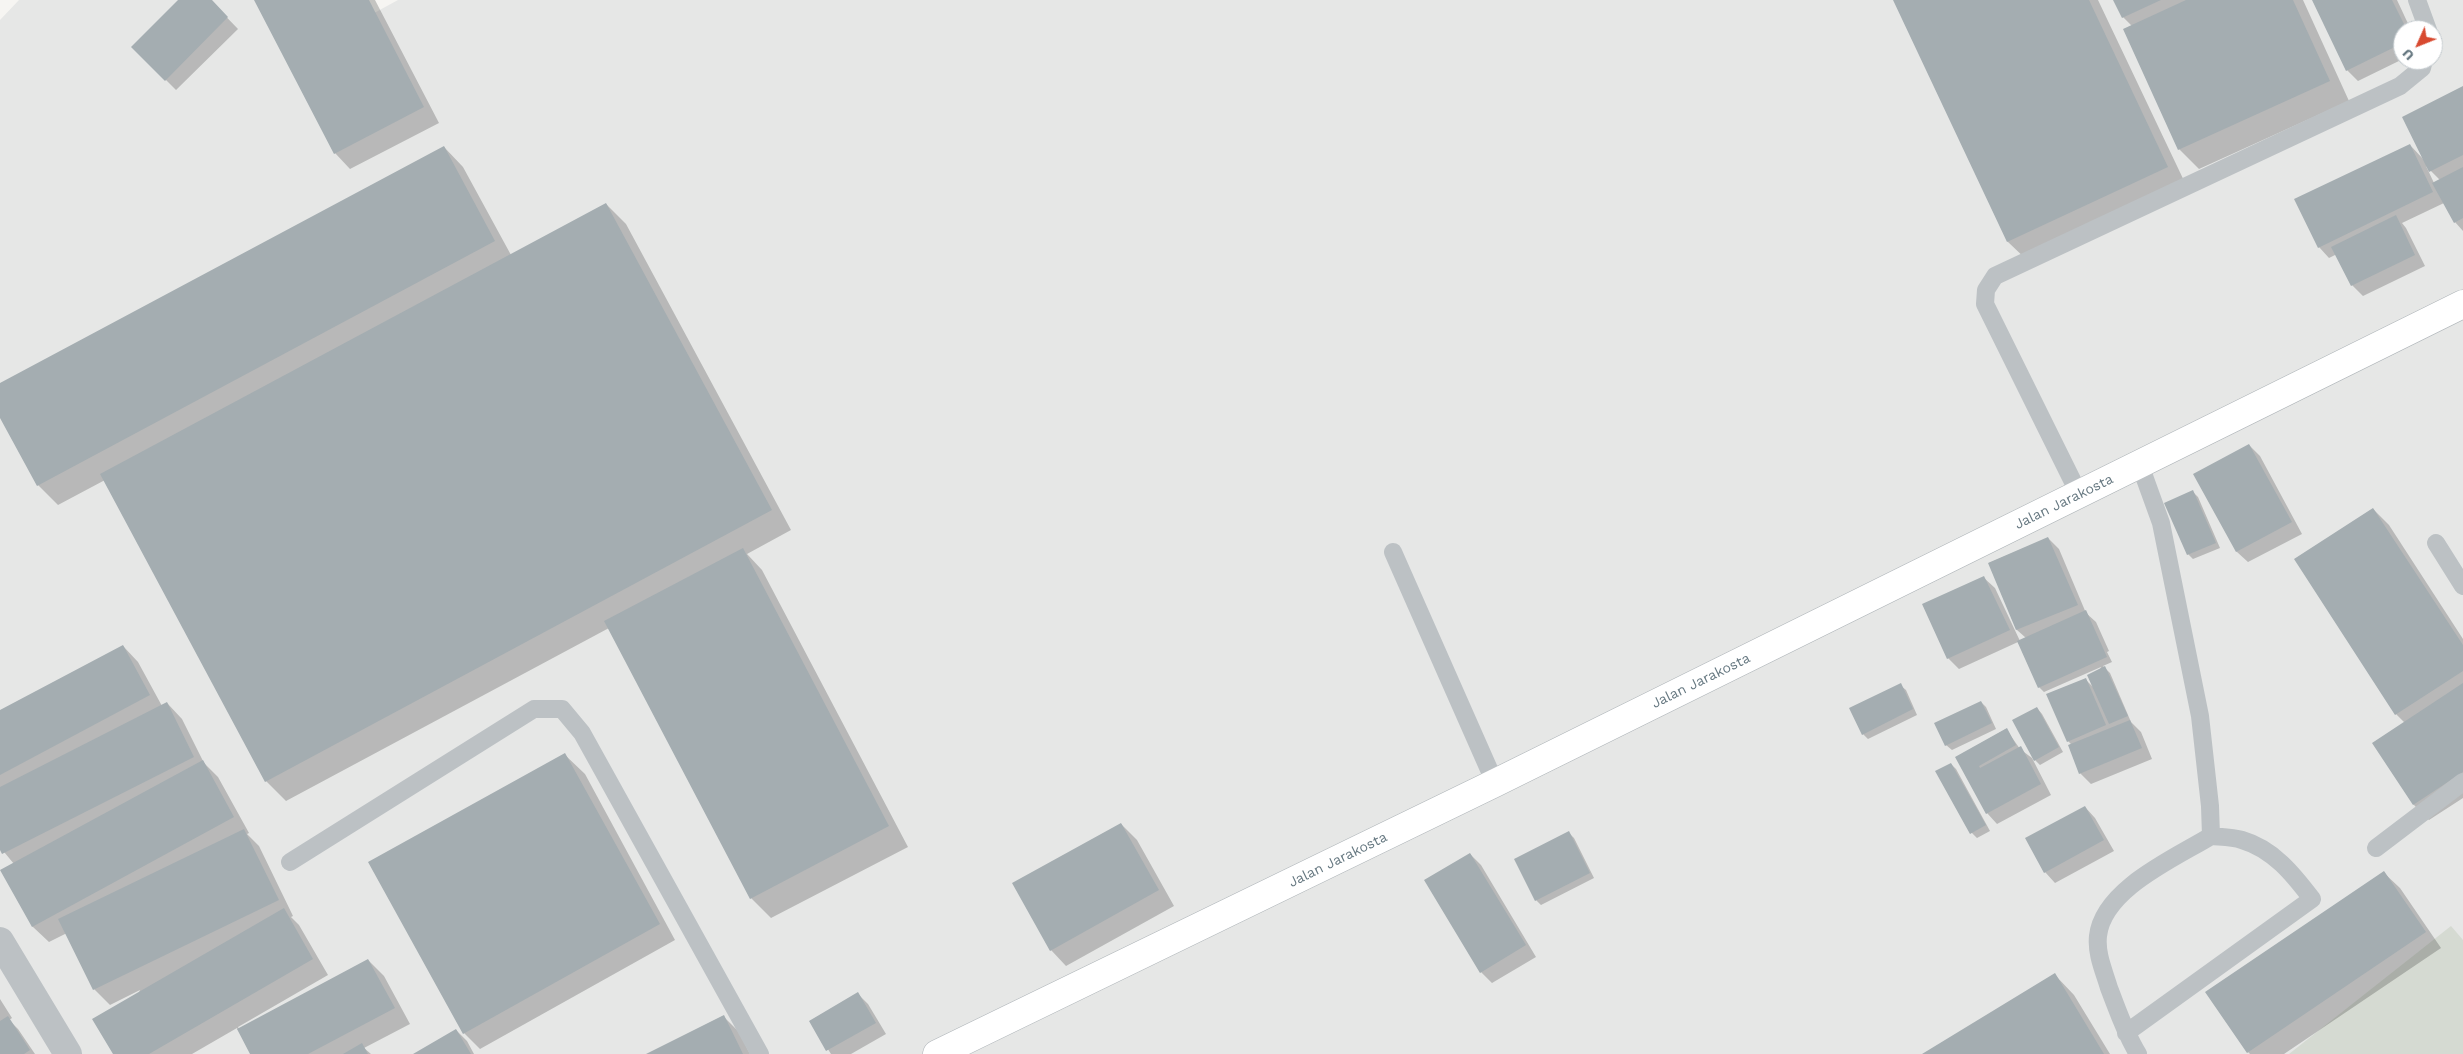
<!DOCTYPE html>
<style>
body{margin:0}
#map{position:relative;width:2463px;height:1054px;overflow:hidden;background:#f6f5f2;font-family:"Work Sans",sans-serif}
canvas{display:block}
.north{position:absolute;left:2393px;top:20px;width:50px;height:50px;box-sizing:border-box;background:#fff;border:1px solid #c2c9cd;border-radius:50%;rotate:226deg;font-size:14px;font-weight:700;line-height:20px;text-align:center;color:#667881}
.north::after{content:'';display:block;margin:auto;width:18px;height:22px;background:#d84a30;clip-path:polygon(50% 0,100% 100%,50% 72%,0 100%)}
</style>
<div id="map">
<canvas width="2463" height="1054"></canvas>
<div class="north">U</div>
</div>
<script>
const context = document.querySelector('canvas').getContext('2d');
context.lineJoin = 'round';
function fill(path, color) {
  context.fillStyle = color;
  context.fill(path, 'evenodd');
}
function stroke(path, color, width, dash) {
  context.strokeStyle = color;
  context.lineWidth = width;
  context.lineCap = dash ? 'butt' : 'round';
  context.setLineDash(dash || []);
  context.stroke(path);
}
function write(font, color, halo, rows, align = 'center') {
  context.font = font + ' "Work Sans",sans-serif';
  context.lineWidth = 5;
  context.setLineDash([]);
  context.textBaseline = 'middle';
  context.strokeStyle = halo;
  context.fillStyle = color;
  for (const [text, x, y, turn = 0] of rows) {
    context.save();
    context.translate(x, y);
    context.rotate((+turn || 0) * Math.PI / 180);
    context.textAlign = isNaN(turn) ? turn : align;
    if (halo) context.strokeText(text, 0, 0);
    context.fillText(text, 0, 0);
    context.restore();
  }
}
fill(new Path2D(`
 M19 0H341L354 24 398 0H2463V1054H0V20ZM2403 30H2433V60H2403Z`), '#e6e7e6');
fill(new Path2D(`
 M2451 926 2463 940V1054H2289Z`), '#d5dad2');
fill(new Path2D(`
 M180 0H210L238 29 176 90 133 47Z
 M255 0H375L439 123 350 169 335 153Z
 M1894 0H2098L2187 187 2028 261 2008 242Z
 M2115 0H2303L2349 101 2199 169 2179 149 2132 26 2123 17Z
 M2313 0H2397L2411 30H2403V59L2358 81 2347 70Z
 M2463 87V231L2455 222 2444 203 2402 223 2406 228 2425 266 2363 296 2352 285 2337 254 2329 258 2319 247 2410 145 2424 160ZM2426 166 2440 180 2434 183Z
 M444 147 463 167 511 255 606 204 626 224 791 530 747 554 762 570 908 847 771 918 751 898 609 628 286 801 266 781 105 480 58 505 38 485 0 415V385Z
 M2249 445 2260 456 2302 534 2248 562 2237 552 2195 474Z
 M2193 492 2198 497 2220 548 2193 559 2188 554Z
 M2373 509 2389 525 2463 639V798L2429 820 2414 805 2374 743 2405 723 2396 714Z
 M2048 538 2059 549 2086 613 2096 622 2109 651 2107 652 2112 662 2103 666 2110 673 2131 722 2141 732 2152 759 2091 784 2080 773 2071 744 2068 741 2085 679 2093 687 2101 667 2044 692 2039 687 2018 642 1959 669 1948 658 1984 578 1995 588 2020 641 2026 638 2017 630 1989 563Z
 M123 646 138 662 162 706 167 703 182 719 204 763 218 777 249 833 247 834 259 846 293 916 291 917 299 925 328 975 238 1027 239 1029 368 960 384 976 410 1024 364 1048 371 1054H252L237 1028 192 1054H114L140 990 110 1005 94 989 67 933 49 942 33 927 2 871 14 864 0 847V712Z
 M1900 685 1906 690 1917 715 1868 739 1863 734Z
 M1981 702 1986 707 1996 729 1952 750 1946 745Z
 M2037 708 2042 714 2063 752 2040 765 2035 760Z
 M2006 729 2020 749 2032 758 2051 795 1997 824 1987 813 1957 757Z
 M565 755 585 774 675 940 480 1049 464 1033Z
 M1951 764 1956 769 1990 831 1977 838 1972 833Z
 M2085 807 2095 818 2114 851 2055 883 2045 872Z
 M1121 824 1137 840 1174 906 1066 966 1051 950Z
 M1569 833 1574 838 1594 878 1541 905 1536 900Z
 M1470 854 1481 865 1536 957 1492 983 1481 972 1426 881Z
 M2384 873 2400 888 2441 948 2284 1054H2250L2248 1052Z
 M2055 975 2074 995 2110 1054H1924Z
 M858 994 868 1004 886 1034 851 1054H831L810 1021Z
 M0 999 12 1018 9 1020 18 1029 35 1054H0Z
 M723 1016 739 1032 750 1054H648Z
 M456 1030 467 1041 474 1054H416Z`), '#0003');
fill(new Path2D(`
 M178 0H212L228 17 165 81 131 47Z
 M254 0H369L424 107 334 154Z
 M1893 0H2089L2168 167 2007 242Z
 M2113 0H2161L2122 18Z
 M2186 0H2293L2330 81 2178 150 2123 29Z
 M2312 0H2392L2407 30H2403V43L2346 71Z
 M2463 86V155L2429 172 2402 117Z
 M2410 144 2433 192 2318 248 2294 199Z
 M444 146 495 241 37 486 0 418V383Z
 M2463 167V218L2454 223 2432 183Z
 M606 203 772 510 265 782 100 474Z
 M2396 215 2415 255 2351 286 2331 247Z
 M2249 444 2292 522 2236 552 2193 474Z
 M2193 490 2216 543 2187 555 2164 503Z
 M2373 508 2463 645V671L2395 715 2294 559Z
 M2048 537 2078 605 2016 630 1988 563Z
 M743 548 889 826 750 899 604 621Z
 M1984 576 2010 630 1947 659 1922 604Z
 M2086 610 2107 657 2038 688 2017 641Z
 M123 645 150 695 0 775V710Z
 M2105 666 2128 716 2109 724 2087 675Z
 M2086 678 2106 725 2067 742 2046 694Z
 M1901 683 1913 709 1862 735 1849 708Z
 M2463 683V772L2413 805 2372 743Z
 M1981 701 1992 723 1945 746 1934 723Z
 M167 702 194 757 2 854 0 850V787Z
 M2037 707 2059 747 2034 761 2012 720Z
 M2130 720 2142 748 2079 774 2068 745Z
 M2007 728 2016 745 1979 766 1980 768 2021 746 2041 784 1986 814 1955 757Z
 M565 753 660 924 463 1034 368 862Z
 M203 760 234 817 32 927 0 870Z
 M1951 763 1986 825 1970 834 1935 771Z
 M2085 806 2104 840 2044 873 2025 838Z
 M1121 823 1159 890 1050 951 1012 883Z
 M244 829 279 900 93 990 58 919Z
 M1569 831 1590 873 1535 901 1514 859Z
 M1470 853 1526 945 1480 973 1424 880Z
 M2384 871 2426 932 2247 1053 2205 992Z
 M284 908 313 959 149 1054H113L92 1019Z
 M368 959 395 1008 308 1054H250L237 1029Z
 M2055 973 2104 1054H1922Z
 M858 992 876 1023 826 1051 809 1021Z
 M724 1015 743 1054H646Z
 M8 1016 30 1050 24 1054H0V1021Z
 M456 1029 471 1054H413Z
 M362 1043 368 1054H343Z`), '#a4adb1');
const secondary = new Path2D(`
 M937 1054 1495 783 2463 304`);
stroke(secondary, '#afb5b9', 29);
stroke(new Path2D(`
 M2417 0 2428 30
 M2079 494 1985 304 1986 290 1995 276 2400 86 2422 68 2424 60
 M2436 543 2463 586
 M1393 552 1495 783
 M2376 848 2463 782
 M290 862 534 709H562L582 733 760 1054
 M2126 1033 2312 899C2293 874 2273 849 2242 840 2232 837 2221 837 2211 836
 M2138 1054C2125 1033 2118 1011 2109 988 2104 971 2096 954 2098 936 2103 889 2175 858 2211 836L2210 806 2200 716 2161 523 2140 465`), '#bcc1c4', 18);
stroke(new Path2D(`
 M0 941 68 1054`), '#bcc1c4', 28);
stroke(secondary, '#fff', 28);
write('14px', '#667881', '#fff', [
 ["Jalan Jarakosta",2064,502,-26],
 ["Jalan Jarakosta",1701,681,-26],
 ["Jalan Jarakosta",1338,860,-26]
]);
</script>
